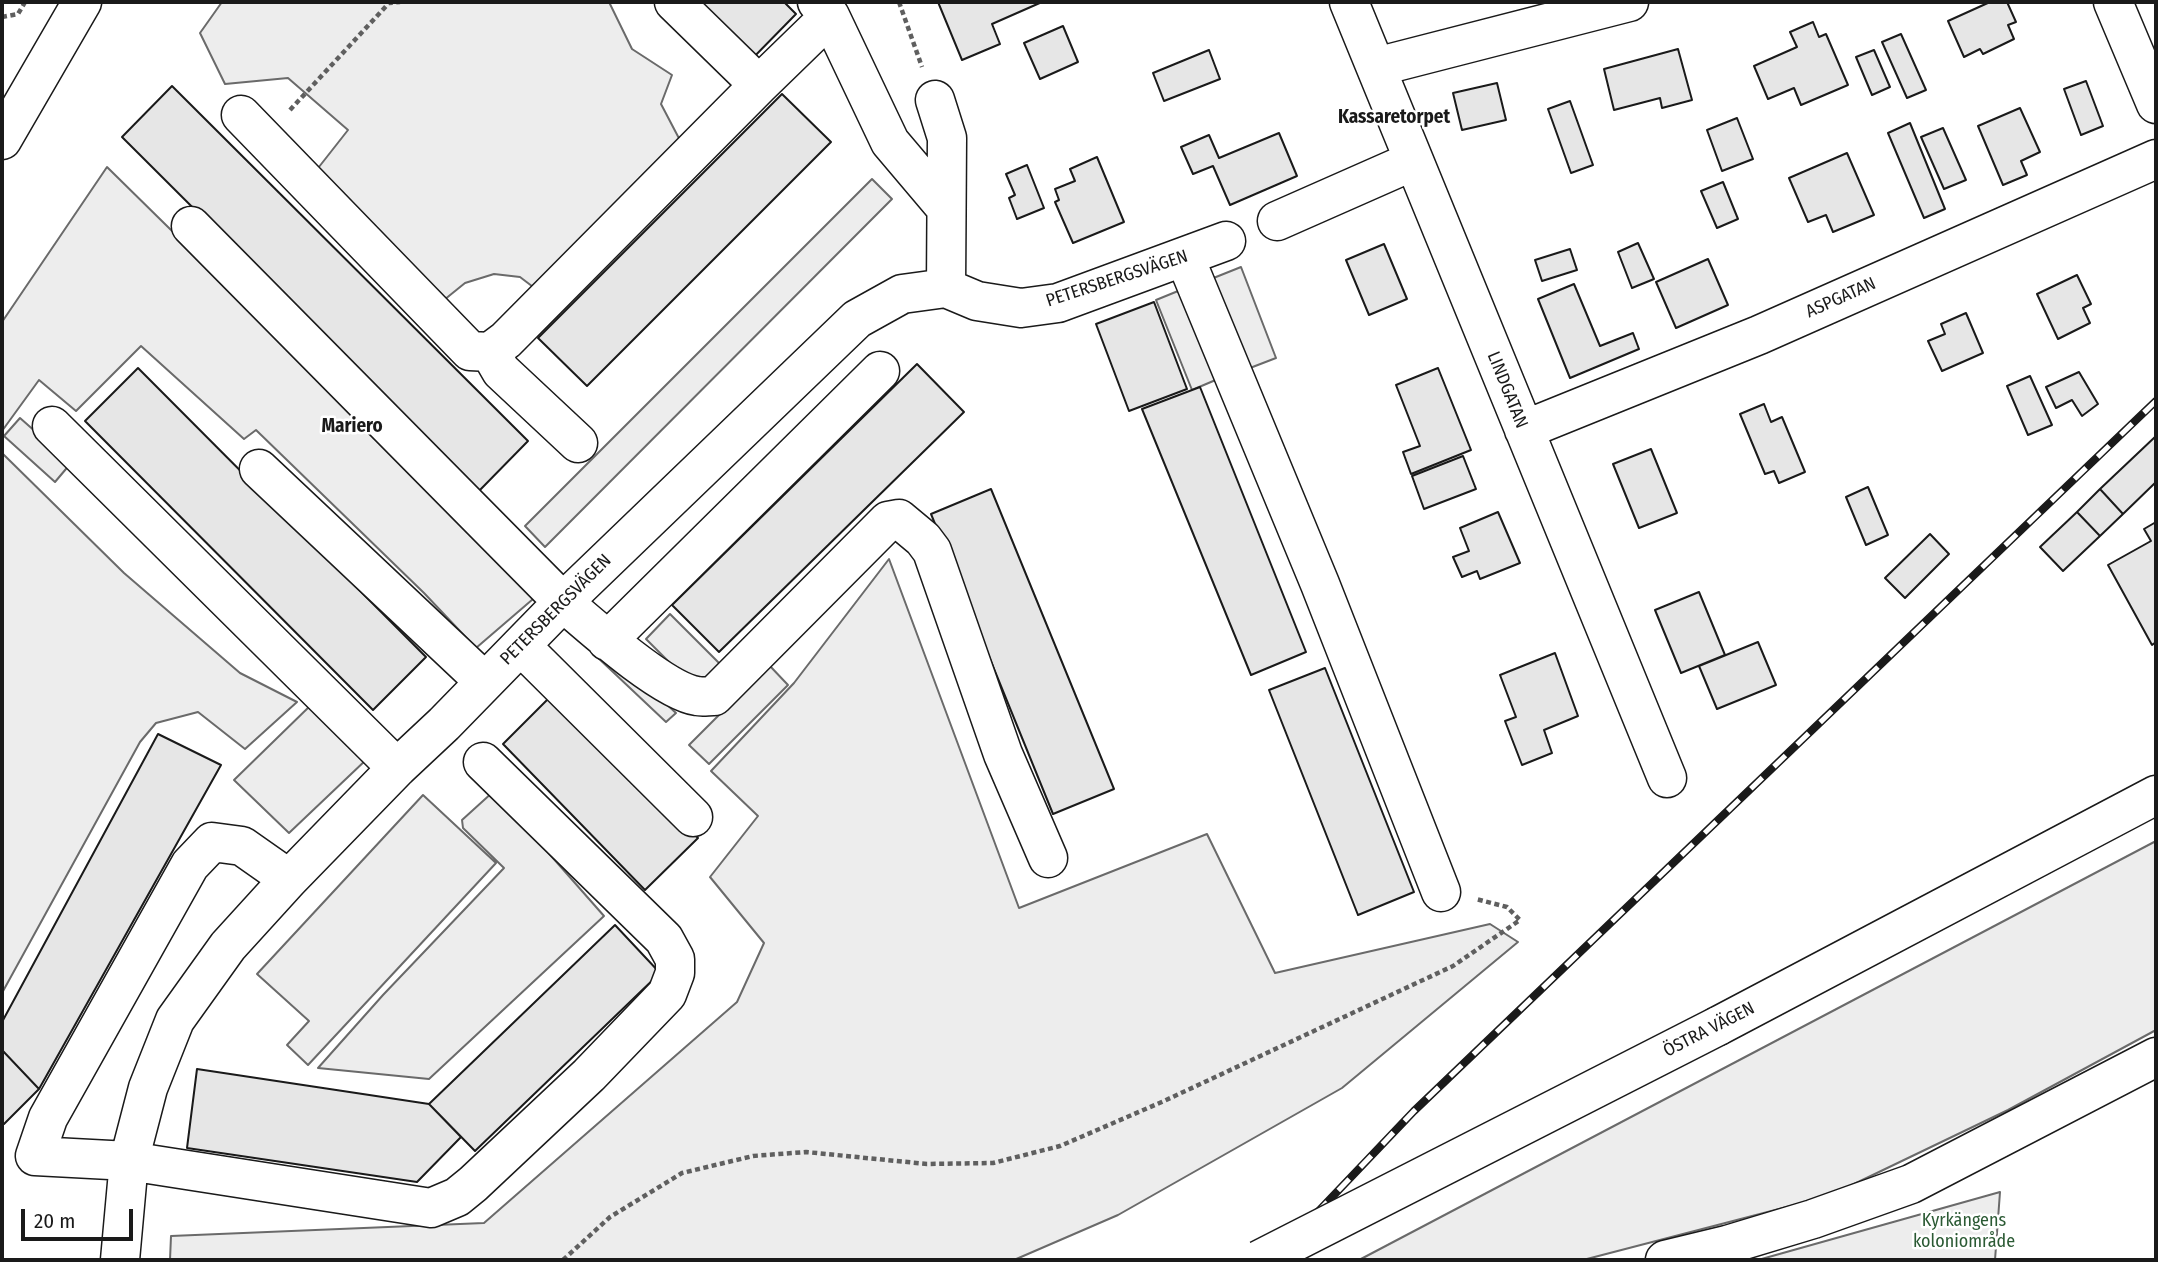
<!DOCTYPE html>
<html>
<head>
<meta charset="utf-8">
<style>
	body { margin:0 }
	#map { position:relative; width:2158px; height:1262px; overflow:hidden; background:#fff; font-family:"Fira Sans Condensed",sans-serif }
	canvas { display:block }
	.frame { position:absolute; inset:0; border:4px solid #1a1a1a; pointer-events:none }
	.scale { position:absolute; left:21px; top:1209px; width:112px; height:32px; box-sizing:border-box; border:4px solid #1a1a1a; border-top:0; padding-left:9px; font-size:21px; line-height:24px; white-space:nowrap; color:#1a1a1a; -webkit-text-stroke:5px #fff; paint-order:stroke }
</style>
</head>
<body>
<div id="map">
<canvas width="2158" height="1262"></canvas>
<div class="frame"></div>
<div class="scale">20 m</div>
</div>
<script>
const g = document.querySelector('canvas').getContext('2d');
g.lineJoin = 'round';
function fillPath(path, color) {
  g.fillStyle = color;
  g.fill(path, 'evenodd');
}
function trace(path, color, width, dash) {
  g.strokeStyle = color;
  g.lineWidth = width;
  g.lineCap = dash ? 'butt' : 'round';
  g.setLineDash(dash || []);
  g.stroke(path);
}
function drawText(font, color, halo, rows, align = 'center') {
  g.font = font + ' "Fira Sans Condensed",sans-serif';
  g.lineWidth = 5;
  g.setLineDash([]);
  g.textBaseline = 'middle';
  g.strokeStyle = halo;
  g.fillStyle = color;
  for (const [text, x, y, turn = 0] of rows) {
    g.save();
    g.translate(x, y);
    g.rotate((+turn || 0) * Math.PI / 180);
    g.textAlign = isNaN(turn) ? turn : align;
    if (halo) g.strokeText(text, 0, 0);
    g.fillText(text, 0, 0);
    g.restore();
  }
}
const built = new Path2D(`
	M 222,2 L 609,2 L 632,49 L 672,75 L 661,104 L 683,146 L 541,293 L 520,277 L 494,274 L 465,283 L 444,300 L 315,172 L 348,130 L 288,78 L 225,84 L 200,33 Z
	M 107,167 L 540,593 L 476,648 L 424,593 L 256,430 L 244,439 L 141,346 L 76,411 L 39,380 L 2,431 L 2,322 Z
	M 872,179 L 892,199 L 545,547 L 525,526 Z
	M 1241,267 L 1276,358 L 1250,368 L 1211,279 Z
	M 1183,289 L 1218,379 L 1192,390 L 1156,300 Z
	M 20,418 L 71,463 L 55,482 L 4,436 Z
	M 2,453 L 124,573 L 240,673 L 297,702 L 245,749 L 198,712 L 156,723 L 140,742 L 2,993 Z
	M 889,559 L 1019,908 L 1207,834 L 1275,973 L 1490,924 L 1518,942 L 1342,1088 L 1118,1215 L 1014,1260 L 170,1260 L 171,1236 L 484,1223 L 737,1002 L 764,943 L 710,877 L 758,816 L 711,771 L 794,683 Z
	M 670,614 L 720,664 L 696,689 L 646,639 Z
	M 603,646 L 676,713 L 666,722 L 595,655 Z
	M 769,665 L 788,685 L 709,764 L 689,745 Z
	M 313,703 L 368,758 L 289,833 L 234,780 Z
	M 494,791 L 604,916 L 429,1079 L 318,1068 L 383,995 L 504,868 L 463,828 L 462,820 Z
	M 423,795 L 496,863 L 308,1065 L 287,1045 L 309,1021 L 257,974 Z
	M 2156,841 L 2156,1030 L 2008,1110 L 1829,1196 L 1583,1260 L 1359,1260 Z
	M 2000,1192 L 1995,1260 L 1758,1260 Z`);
fillPath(built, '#ededed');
trace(built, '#6a6a6a', 2);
const building = new Path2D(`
	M 684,2 L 784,2 L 796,14 L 747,64 Z
	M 938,2 L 1042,2 L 992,24 L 1000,44 L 962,60 Z
	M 1990,2 L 2007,2 L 2016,22 L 2008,25 L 2014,39 L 1983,54 L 1980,49 L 1964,57 L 1948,21 Z
	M 1813,22 L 1819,37 L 1826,34 L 1848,85 L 1801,105 L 1794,88 L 1768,99 L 1754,66 L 1797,47 L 1790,32 Z
	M 1063,26 L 1078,62 L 1040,79 L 1024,43 Z
	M 1901,34 L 1926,90 L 1907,98 L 1882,42 Z
	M 1678,49 L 1692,100 L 1662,108 L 1660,98 L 1614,110 L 1604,69 Z
	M 1209,50 L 1220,79 L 1164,101 L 1153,73 Z
	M 1874,50 L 1890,87 L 1872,95 L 1856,57 Z
	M 2086,81 L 2103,126 L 2081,135 L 2064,89 Z
	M 1497,83 L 1506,120 L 1462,130 L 1453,93 Z
	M 172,86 L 528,441 L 478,492 L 122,137 Z
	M 782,94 L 831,142 L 587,386 L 538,338 Z
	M 1570,101 L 1593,165 L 1571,173 L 1548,109 Z
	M 2020,108 L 2040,152 L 2021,161 L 2027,175 L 2003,185 L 1978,126 Z
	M 1737,118 L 1753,159 L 1722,171 L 1707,130 Z
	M 1910,123 L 1945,209 L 1924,218 L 1888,133 Z
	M 1943,128 L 1966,180 L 1944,189 L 1921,137 Z
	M 1279,133 L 1297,176 L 1230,205 L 1213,166 L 1193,174 L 1181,147 L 1209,135 L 1219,158 Z
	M 1847,153 L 1874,215 L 1833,232 L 1826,215 L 1808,222 L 1789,178 Z
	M 1097,157 L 1124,222 L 1073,243 L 1055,202 L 1059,200 L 1055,189 L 1075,181 L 1070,169 Z
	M 1027,165 L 1044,208 L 1017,219 L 1009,198 L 1015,195 L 1006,174 Z
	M 1723,182 L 1738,219 L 1717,228 L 1701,191 Z
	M 1638,243 L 1654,279 L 1632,288 L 1618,252 Z
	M 1384,244 L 1407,299 L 1369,315 L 1346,260 Z
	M 1570,249 L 1577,270 L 1542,281 L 1535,260 Z
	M 1708,259 L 1728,305 L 1676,328 L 1656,282 Z
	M 2077,275 L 2091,304 L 2083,308 L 2090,323 L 2058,339 L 2037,294 Z
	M 1574,284 L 1600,346 L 1633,333 L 1639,349 L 1570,378 L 1538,299 Z
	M 1154,302 L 1187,389 L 1129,411 L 1096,324 Z
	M 1966,313 L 1983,353 L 1942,371 L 1928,341 L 1945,334 L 1941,324 Z
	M 917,364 L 964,412 L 719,652 L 672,605 Z
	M 138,368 L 426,657 L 373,710 L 85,421 Z
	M 1438,368 L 1471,450 L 1411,474 L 1403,452 L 1420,446 L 1396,385 Z
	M 2079,372 L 2098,404 L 2082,416 L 2072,400 L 2056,408 L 2046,387 Z
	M 2030,376 L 2052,425 L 2028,435 L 2007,386 Z
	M 1200,387 L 1306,652 L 1251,675 L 1142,409 Z
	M 1764,404 L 1771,422 L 1782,417 L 1805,472 L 1779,483 L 1774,471 L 1765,474 L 1740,414 Z
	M 2156,436 L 2156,482 L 2123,514 L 2100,489 Z
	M 1651,449 L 1677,513 L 1639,528 L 1613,464 Z
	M 1463,456 L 1476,489 L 1424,509 L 1412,476 Z
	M 1868,487 L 1888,535 L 1866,545 L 1846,497 Z
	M 991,489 L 1114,789 L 1053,814 L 931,514 Z
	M 2100,489 L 2123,514 L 2100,536 L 2077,512 Z
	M 1498,512 L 1520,563 L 1480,579 L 1477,571 L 1462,577 L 1453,557 L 1469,551 L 1460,528 Z
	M 2077,512 L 2100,536 L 2063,571 L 2040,547 Z
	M 2156,522 L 2156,642 L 2152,645 L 2108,565 L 2151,541 L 2144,529 Z
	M 1930,534 L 1949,554 L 1905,598 L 1885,578 Z
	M 1699,592 L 1725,655 L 1681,673 L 1655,610 Z
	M 1758,642 L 1776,685 L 1717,709 L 1699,666 Z
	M 1555,653 L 1578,716 L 1544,730 L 1552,753 L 1522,765 L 1505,721 L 1516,717 L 1500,675 Z
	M 1325,668 L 1414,892 L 1358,915 L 1269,690 Z
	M 555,692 L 698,838 L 645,890 L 503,744 Z
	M 158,734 L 221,765 L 39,1089 L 2,1050 L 2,1022 Z
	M 615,925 L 660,973 L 475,1151 L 429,1104 Z
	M 2,1050 L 39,1089 L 4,1124 L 2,1124 Z
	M 197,1069 L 429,1104 L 461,1137 L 417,1182 L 187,1148 Z`);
fillPath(building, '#e6e6e6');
trace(building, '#1a1a1a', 2);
const minor = new Path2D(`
	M 674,2 L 759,85
	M 817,2 L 830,16 L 890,142 L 945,207
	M 1349,2 L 1667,778
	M 2113,2 L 2156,104
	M 1376,67 L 1629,2
	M 935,100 L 947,138 L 946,288
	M 241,115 L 470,351 L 490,352
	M 2,140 L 82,2
	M 1277,221 L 1413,161
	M 191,226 L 563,602 C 591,626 663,691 697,696 C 702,697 708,696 714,696 L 888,521 L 899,519 L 923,539 L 932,551 L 1003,754 L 1048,858
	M 1185,258 L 1320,584 L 1441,892
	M 52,426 L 397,768
	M 1524,430 L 1759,335 L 2156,159
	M 578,443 L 501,371 L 490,352 L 506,340 L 759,85 L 830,16
	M 259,469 L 484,681
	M 607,641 L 880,371
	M 521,646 L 693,817
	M 289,879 L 242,846 L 212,842 L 190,865 L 48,1118 L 35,1156 L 129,1161 L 431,1208 L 457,1197 L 473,1184 L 589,1075 L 667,994 L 675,973 L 675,959 L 664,939 L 483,762
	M 1718,1026 L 2156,795
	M 120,1260 L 129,1161 L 148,1088 L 175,1020 L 228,946 L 289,879 L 397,768 L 444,724 L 563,602 L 857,319 L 902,294 L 946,288 L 977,301 L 1021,308 L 1058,303 L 1226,241
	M 1665,1260 L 1727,1245 L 1813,1219 L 1911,1184 L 2156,1057`);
trace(minor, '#1a1a1a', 41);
trace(new Path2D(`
	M 899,2 L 922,67
	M 2,17 L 18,14 L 25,2
	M 290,110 L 389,3 L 400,2
	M 563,1260 L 610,1217 L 682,1173 L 753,1156 L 806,1152 L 927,1164 L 993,1163 L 1060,1146 L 1164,1101 L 1453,966 L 1520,920 L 1507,907 L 1476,899`), '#5f5f5f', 4.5, [5, 3.5]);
trace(minor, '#fff', 38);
const rail = new Path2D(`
	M 1272,1260 L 1414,1111 L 2156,401`);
trace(rail, '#1a1a1a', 8);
trace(rail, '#fff', 5, [16]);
const minorBridge = new Path2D(`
	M 1259,1260 L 1718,1026`);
trace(minorBridge, '#1a1a1a', 41, []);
trace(minorBridge, '#fff', 38);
drawText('18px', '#1a1a1a', '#fff', [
	["PETERSBERGSVÄGEN",1117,279,-18],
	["ASPGATAN",1841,298,-24],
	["LINDGATAN",1507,390,68],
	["PETERSBERGSVÄGEN",556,610,-45],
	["ÖSTRA VÄGEN",1709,1030,-27]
]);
drawText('18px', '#2b5a34', '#fff', [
	["Kyrkängens",1964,1221],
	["koloniområde",1964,1242]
]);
drawText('bold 19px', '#1a1a1a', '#fff', [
	["Kassaretorpet",1394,118],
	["Mariero",352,427]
]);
</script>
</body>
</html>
